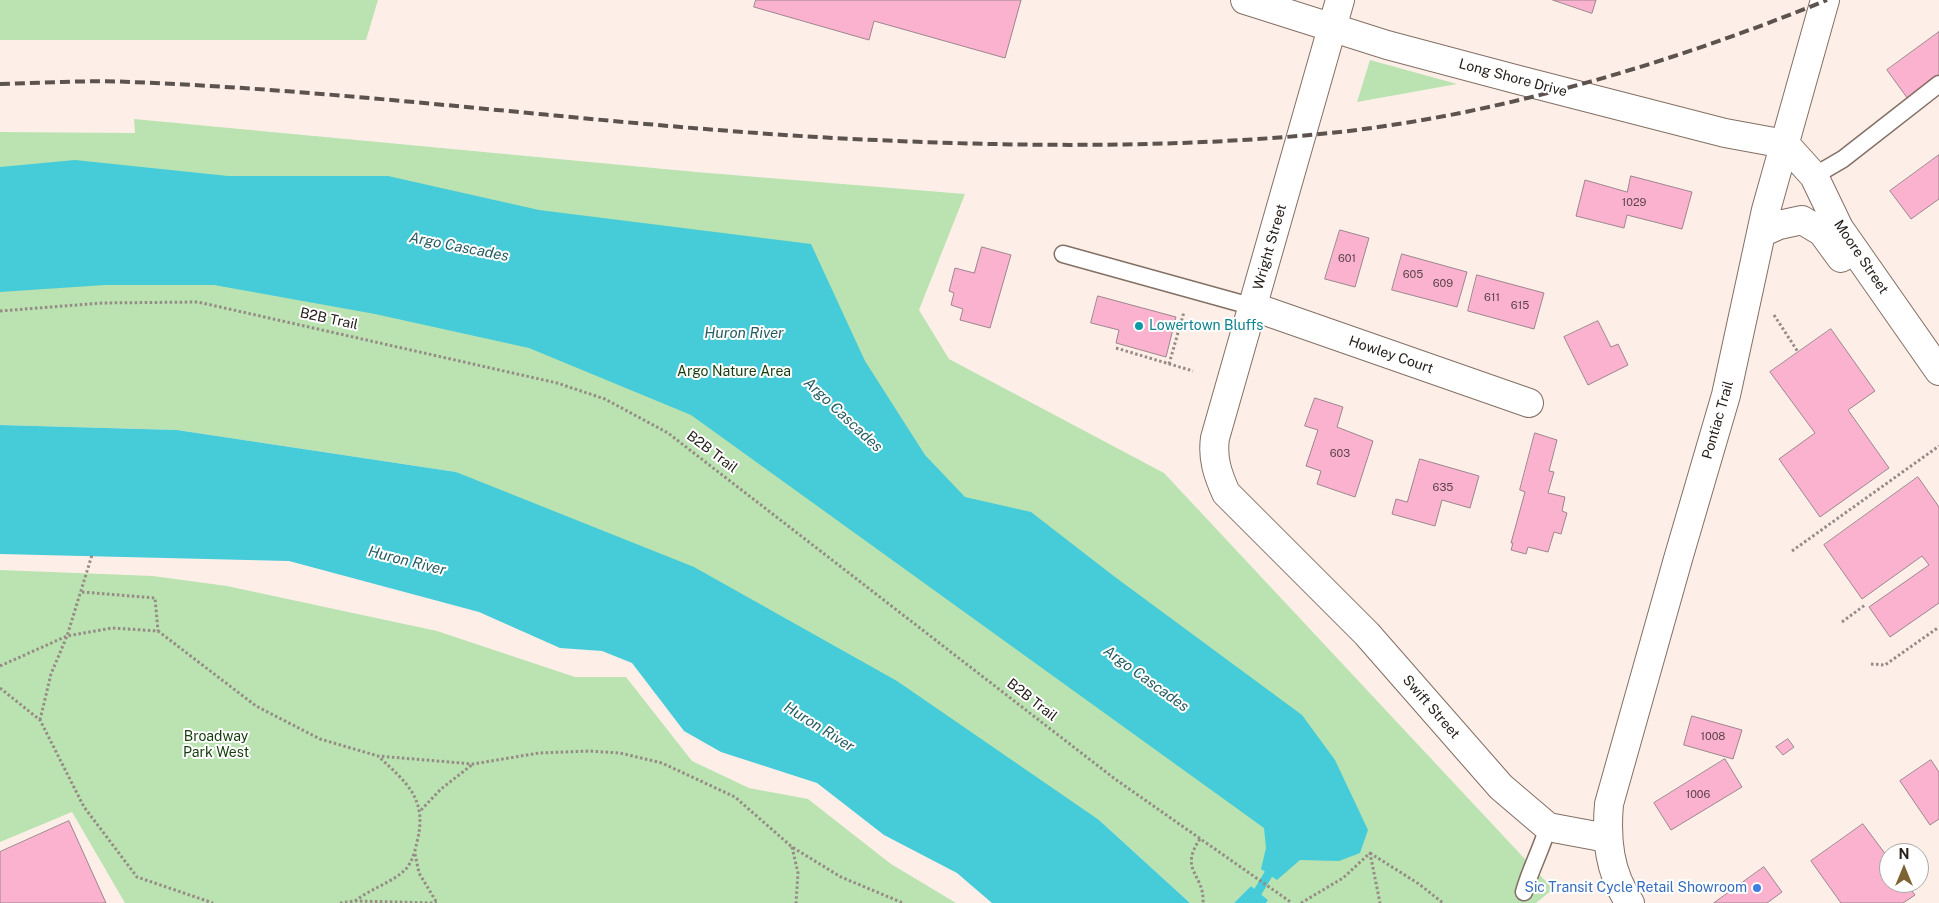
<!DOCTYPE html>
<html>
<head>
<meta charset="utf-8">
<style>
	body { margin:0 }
	#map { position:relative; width:1939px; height:903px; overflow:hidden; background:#fdefe8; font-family:"Public Sans",sans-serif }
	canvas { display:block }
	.north { position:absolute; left:1879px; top:843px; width:50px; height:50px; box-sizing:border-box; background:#fff; border:1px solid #a9a6a4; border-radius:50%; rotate:0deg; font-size:14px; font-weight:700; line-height:20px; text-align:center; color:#28201c }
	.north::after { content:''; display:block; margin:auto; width:18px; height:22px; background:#7d6435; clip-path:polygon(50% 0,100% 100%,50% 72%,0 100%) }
</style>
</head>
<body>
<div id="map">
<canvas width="1939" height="903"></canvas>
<div class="north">N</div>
</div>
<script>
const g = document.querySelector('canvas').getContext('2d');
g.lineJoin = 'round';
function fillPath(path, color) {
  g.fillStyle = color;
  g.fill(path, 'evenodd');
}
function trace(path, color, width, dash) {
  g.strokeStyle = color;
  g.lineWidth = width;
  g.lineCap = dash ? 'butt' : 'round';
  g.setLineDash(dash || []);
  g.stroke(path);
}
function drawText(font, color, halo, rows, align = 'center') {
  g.font = font + ' "Public Sans",sans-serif';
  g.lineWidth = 4;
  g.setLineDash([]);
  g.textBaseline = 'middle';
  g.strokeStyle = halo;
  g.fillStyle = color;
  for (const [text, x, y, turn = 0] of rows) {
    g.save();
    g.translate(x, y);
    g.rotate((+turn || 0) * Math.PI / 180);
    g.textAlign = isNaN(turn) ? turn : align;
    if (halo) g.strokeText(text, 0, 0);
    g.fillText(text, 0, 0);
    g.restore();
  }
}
fillPath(new Path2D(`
	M 0,0 L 378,0 L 366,40 L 0,40 Z
	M 1370,60 L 1457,84 L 1357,102 Z
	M 134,119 L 696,172 L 965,194 L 919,310 L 949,359 L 1164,473 L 1553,889 L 1536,903 L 1266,903 L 1268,900 L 1251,886 L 1234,903 L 1190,903 L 1099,820 L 456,472 L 177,430 L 0,425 L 0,132 L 135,133 Z
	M 0,570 L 153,576 L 227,586 L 437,631 L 575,677 L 626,677 L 692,761 L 749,788 L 808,799 L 891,864 L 956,903 L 125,903 L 72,812 L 0,842 Z`), '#bae3b1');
fillPath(new Path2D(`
	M 75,160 L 228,176 L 388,176 L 539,210 L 811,244 L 865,361 L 925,455 L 965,497 L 1031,512 L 1115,577 L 1302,715 L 1335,760 L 1368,830 L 1360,853 L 1339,861 L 1300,860 L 1277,880 L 1261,869 L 1266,848 L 1264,828 L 691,415 L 529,348 L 375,314 L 214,285 L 105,285 L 0,292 L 0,167 Z
	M 0,425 L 177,430 L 456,472 L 694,567 L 897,681 L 1099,820 L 1190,903 L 992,903 L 957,873 L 884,835 L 817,783 L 721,752 L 684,731 L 632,663 L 602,651 L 560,648 L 479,612 L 289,561 L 0,554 Z
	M 1251,886 L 1268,900 L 1266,903 L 1234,903 Z`), '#45ccd8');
trace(new Path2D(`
	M 1251,903 L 1274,865`), '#45ccd8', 9);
const building = new Path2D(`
	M 756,0 L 1021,0 L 1005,58 L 874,21 L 869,40 L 754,7 Z
	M 1553,0 L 1596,0 L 1592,13 Z
	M 1939,32 L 1939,77 L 1908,99 L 1887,70 Z
	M 1939,155 L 1939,199 L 1911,219 L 1890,191 Z
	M 1631,176 L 1692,192 L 1682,229 L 1627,215 L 1624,228 L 1576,216 L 1585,180 L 1627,192 Z
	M 1340,230 L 1369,238 L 1355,287 L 1325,279 Z
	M 982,247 L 1011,255 L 990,328 L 960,320 L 963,309 L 951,305 L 954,293 L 949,291 L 955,268 L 974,273 Z
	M 1402,254 L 1467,272 L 1457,307 L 1392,290 Z
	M 1477,275 L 1544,293 L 1534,329 L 1468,311 Z
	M 1098,296 L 1176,317 L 1166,357 L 1116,343 L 1119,330 L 1091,323 Z
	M 1598,321 L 1611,347 L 1618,344 L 1628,365 L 1588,385 L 1564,337 Z
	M 1831,329 L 1875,391 L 1848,410 L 1889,468 L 1820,517 L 1779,459 L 1815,433 L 1770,372 Z
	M 1315,398 L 1343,407 L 1337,427 L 1373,441 L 1355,497 L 1317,484 L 1321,471 L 1306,466 L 1318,430 L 1305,426 Z
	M 1535,433 L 1557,440 L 1549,471 L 1554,472 L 1548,493 L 1565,497 L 1562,511 L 1567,513 L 1561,534 L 1554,532 L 1548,552 L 1528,547 L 1526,554 L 1511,550 L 1513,543 L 1511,543 L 1525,492 L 1520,490 Z
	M 1420,459 L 1479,476 L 1470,508 L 1442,500 L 1435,526 L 1392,514 L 1396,499 L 1407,502 Z
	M 1918,477 L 1939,507 L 1939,603 L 1890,637 L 1869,607 L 1929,565 L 1922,556 L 1862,599 L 1824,545 Z
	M 1692,716 L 1742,730 L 1733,759 L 1684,745 Z
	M 1788,739 L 1794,747 L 1783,755 L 1776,747 Z
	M 1725,759 L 1742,787 L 1671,830 L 1654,803 Z
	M 1931,760 L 1939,772 L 1939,819 L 1930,825 L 1900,781 Z
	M 69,821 L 106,903 L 0,903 L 0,852 Z
	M 1863,824 L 1889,859 L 1889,883 L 1906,883 L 1915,895 L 1903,903 L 1841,903 L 1811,861 Z
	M 1764,867 L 1782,892 L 1767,903 L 1714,903 Z`);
fillPath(building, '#fbb2cf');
trace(building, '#9c858d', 1);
const service = new Path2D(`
	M 1814,176 L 1843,159 L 1939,84
	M 1063,254 L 1254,307
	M 1524,892 C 1530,870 1541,850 1548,827`);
const minor = new Path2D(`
	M 1245,0 L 1387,45 L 1515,79 L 1725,133 L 1785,144
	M 1340,0 L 1215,438 C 1212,459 1218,475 1226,493 L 1367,634 L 1501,787 L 1548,827 L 1607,838
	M 1254,307 L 1529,403`);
const secondary = new Path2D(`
	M 1785,144 L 1814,176 L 1839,228 L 1939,371
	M 1761,233 L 1779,225 L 1802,220 L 1822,232 L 1841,258
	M 1630,903 C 1609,873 1606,839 1609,804 L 1678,559 L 1726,395 L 1766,210 L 1825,0`);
trace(service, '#836f64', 19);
trace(minor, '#836f64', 30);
trace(secondary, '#836f64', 30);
trace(new Path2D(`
	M 0,311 L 102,303 L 198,302 L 557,383 L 605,399 L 668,433 L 1115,779 L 1292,903
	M 1774,315 L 1798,352
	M 1116,348 L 1193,371
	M 1169,364 L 1184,312
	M 1792,551 L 1939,446
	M 82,592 L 155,598 L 158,631
	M 1842,622 L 1865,605
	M 1871,664 L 1885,665 L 1939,627
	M 0,666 L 67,636 L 112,628 L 158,631 L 256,706 L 320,739 L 378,756 L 473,764 L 539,753 L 589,751 L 620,753 L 662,763 L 735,797 L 792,847 L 841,877 L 903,903
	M 0,688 L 40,720 L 84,807 L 137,877 L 213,903
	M 40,720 L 51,674 L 67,636 L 92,555
	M 421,810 L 441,789 L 473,764
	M 1200,839 C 1178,871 1205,874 1203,903
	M 792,847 L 798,873 L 796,903
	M 1370,853 L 1419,884 L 1443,903
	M 415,854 L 419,873 L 437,903
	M 355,901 C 370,889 391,883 405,870 C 412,863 415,851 417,842 C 428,799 407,783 378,756
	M 340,903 L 355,901 L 437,903
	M 1301,903 L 1343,878 L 1370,853 L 1380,903`), '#968b86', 3, [2.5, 2.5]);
trace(service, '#fff', 16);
trace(minor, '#fff', 28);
trace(secondary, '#fff', 28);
trace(new Path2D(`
	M 0,84 C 43,83 87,80 130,82 C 365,91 599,125 834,138 C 988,146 1144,149 1298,136 C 1476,122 1662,67 1827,0`), '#5c534e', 4, [10, 5]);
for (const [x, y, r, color] of [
	[1139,326,5,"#0f9aa8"],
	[1757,888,5,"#3f7fe0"]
]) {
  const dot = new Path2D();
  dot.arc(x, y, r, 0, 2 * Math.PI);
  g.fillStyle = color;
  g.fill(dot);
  trace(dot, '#fff', 2);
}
drawText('11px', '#5d4449', null, [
	["1029",1634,203],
	["601",1347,259],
	["605",1413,275],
	["609",1443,284],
	["611",1492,298],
	["615",1520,306],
	["603",1340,454],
	["635",1443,488],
	["1008",1713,737],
	["1006",1698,795]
]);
drawText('14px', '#28201c', '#fff', [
	["Long Shore Drive",1513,78,15],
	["Wright Street",1270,247,-74],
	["Moore Street",1861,257,56],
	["B2B Trail",329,319,12],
	["Howley Court",1391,355,19],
	["Pontiac Trail",1718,420,-74],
	["B2B Trail",712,452,37],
	["B2B Trail",1032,700,38],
	["Swift Street",1431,707,49]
]);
drawText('14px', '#0d838f', '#fff', [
	["Lowertown Bluffs",1149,326]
], 'left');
drawText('14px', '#153c0c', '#fff', [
	["Argo Nature Area",734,372],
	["Broadway",216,737],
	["Park West",216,753]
]);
drawText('14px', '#366cbe', '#fff', [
	["Sic Transit Cycle Retail Showroom",1747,888]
], 'right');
drawText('italic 15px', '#265d62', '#fff', [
	["Argo Cascades",459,247,11],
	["Huron River",744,333],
	["Argo Cascades",843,415,43],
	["Huron River",407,561,14],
	["Argo Cascades",1146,679,36],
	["Huron River",819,727,32]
]);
</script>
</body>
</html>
